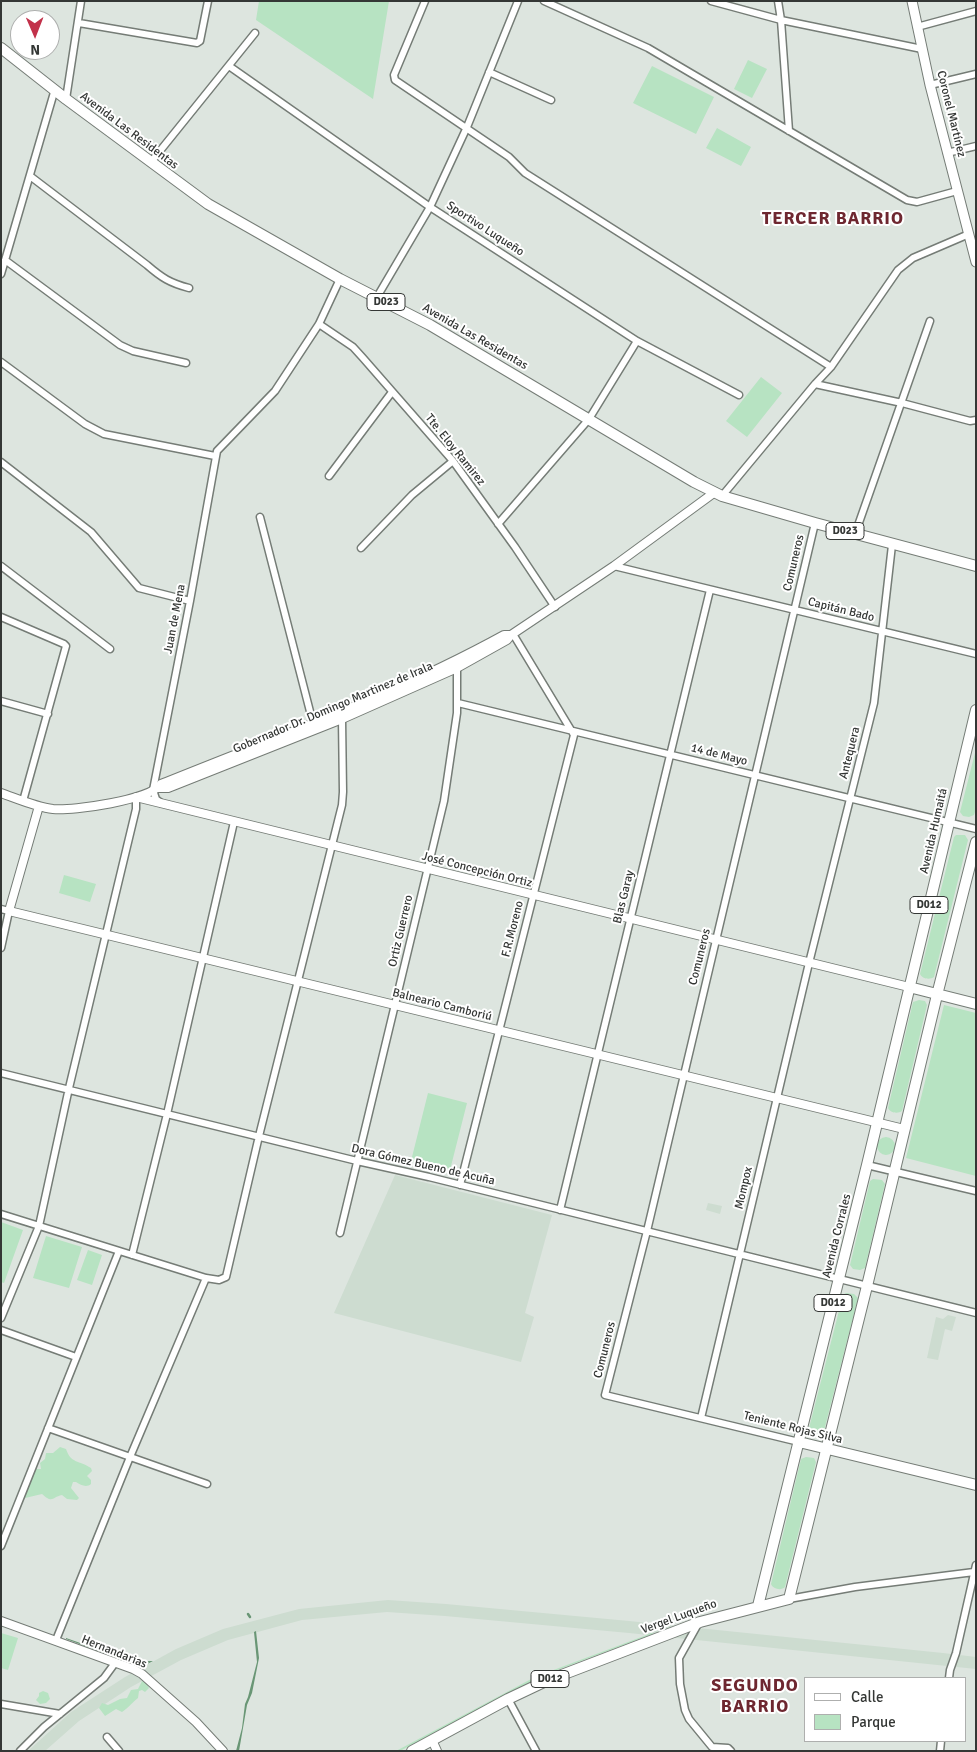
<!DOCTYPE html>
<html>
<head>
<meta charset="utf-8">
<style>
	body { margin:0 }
	#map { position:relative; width:977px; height:1752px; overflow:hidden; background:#dde5df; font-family:Signika,sans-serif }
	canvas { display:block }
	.frame { position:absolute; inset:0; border:2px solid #343735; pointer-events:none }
	.legend { position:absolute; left:804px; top:1677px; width:162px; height:65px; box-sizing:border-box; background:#fff; border:1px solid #aeafae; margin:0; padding:6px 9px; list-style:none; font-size:15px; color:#343735 }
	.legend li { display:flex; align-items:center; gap:10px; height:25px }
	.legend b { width:25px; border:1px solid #aeafae }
	.north { position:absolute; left:10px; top:10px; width:50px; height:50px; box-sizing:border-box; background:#fff; border:1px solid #aeafae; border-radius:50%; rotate:179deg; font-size:14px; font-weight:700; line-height:20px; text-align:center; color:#343735 }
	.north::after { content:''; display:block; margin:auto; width:18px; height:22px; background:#c2314a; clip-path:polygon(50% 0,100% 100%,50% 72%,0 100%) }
</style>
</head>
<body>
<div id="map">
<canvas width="977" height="1752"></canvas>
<div class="frame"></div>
<ul class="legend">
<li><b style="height:6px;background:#fff"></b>Calle</li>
<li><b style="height:14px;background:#b7e3c2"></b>Parque</li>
</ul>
<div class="north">N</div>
</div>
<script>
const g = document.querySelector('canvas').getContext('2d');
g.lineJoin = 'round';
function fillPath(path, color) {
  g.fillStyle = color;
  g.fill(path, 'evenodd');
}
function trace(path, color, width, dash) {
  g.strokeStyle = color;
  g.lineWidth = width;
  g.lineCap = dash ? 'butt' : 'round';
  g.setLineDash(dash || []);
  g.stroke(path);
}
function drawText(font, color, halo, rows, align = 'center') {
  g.font = font + ' Signika,sans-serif';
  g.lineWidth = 4;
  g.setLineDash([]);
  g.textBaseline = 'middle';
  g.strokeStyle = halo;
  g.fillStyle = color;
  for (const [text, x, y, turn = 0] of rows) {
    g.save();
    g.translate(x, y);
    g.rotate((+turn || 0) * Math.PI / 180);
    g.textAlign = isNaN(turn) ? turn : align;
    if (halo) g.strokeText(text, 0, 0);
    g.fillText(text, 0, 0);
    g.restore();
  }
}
fillPath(new Path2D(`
	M 395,1175 L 552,1215 L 525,1313 L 534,1317 L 521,1362 L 334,1313 Z
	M 708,1203 L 722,1206 L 720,1214 L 706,1210 Z
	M 948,1315 L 956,1317 L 952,1331 L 945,1329 L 938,1360 L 927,1358 L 936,1317 L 943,1319 Z
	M 388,1600 L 446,1604 L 629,1621 L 943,1653 L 976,1657 L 976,1669 L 629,1633 L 445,1616 L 387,1612 L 302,1620 L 228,1640 L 181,1660 L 131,1687 L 79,1721 L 45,1751 L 28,1751 L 71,1712 L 125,1677 L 176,1649 L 223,1629 L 299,1609 Z`), '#cddcd0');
fillPath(new Path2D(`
	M 259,1 L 389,1 L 373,99 L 256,20 Z
	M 748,60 L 767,69 L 752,98 L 734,89 Z
	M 652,66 L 714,97 L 696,134 L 633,103 Z
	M 717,128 L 751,147 L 741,166 L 706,148 Z
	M 761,377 L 782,393 L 747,437 L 726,421 Z
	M 976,749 L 976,809 L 974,815 L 969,817 L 963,816 L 960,812 Z
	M 956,835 L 965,835 L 968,840 L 934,977 C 930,980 922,979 920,974 L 954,837 Z
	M 64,875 L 96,884 L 90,902 L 59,893 Z
	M 919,1000 L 925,1001 L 927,1005 L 902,1111 C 898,1114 890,1113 888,1108 L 913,1002 Z
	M 944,1005 L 976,1013 L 976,1176 L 906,1158 Z
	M 428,1093 L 467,1103 L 450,1170 L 411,1161 Z
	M877 1146a9 9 0 1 1 18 0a9 9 0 1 1-18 0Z
	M 873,1179 L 882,1180 L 885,1184 L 865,1268 L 860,1270 L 853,1269 L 850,1265 L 870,1181 Z
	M 1,1222 L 23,1230 L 4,1283 L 1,1282 Z
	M 46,1236 L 82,1247 L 69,1288 L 33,1278 Z
	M 88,1250 L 102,1255 L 92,1285 L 77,1280 Z
	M 846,1293 L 854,1294 L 858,1298 L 824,1431 C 819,1434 812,1433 809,1428 L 843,1295 Z
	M 60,1447 L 66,1449 C 71,1464 79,1460 91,1468 L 92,1471 L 87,1476 L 91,1480 L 91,1484 C 86,1488 81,1485 76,1482 L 73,1482 L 71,1488 L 79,1498 L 77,1500 L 67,1499 L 62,1495 C 52,1497 53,1504 42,1494 L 25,1498 L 23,1497 L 33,1470 L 36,1469 L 41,1469 L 40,1463 L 45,1459 L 46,1453 L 53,1453 Z
	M 806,1457 L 814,1458 L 816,1462 L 785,1587 C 781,1591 773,1589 771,1584 L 801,1459 Z
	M 1,1633 L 18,1638 L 8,1670 L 1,1668 Z
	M 652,1633 L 653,1634 L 544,1675 L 400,1751 L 396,1751 L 535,1677 Z
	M 142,1681 L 146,1683 L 149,1688 L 145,1692 L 142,1690 L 139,1691 L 138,1698 C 132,1703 129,1707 122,1712 L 116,1709 L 105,1716 L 99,1708 L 102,1703 L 108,1705 L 120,1699 L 127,1698 L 131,1690 L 138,1689 Z
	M 43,1691 L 48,1693 L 50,1699 L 46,1703 L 40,1704 L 36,1700 L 39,1696 L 39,1693 Z`), '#b7e3c2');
fillPath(new Path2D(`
	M 256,1631 L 259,1658 L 252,1693 L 247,1705 L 239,1751 L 236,1751 L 242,1728 L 245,1704 L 248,1697 L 257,1662 L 254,1632 Z
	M 66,1638 L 132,1661 L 153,1661 L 142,1667 L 66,1639 Z`), '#699675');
trace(new Path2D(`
	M 248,1614 L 250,1617`), '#699675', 2.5);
const minor = new Path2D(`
	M 425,1 L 394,75 L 395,80 L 509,157 L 525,173 L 831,367
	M 544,1 L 648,48 L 907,200 L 917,202 L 957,191
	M 711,1 L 781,20 L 922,49
	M 778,1 L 781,20 L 789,131
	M 79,23 L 197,43 L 200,41 L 208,1
	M 917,27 L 976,11
	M 229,66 L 430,207 L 637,341 L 739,395
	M 489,72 L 551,100
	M 930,85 L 976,74
	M 66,99 L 81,1
	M 947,153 L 976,146
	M 151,162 L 255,33
	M 30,176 L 147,265 C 162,278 170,283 189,288
	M 5,260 L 120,345 L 133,351 L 186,363
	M 1,274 L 55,89
	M 377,297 L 430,207 L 467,127 L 518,1
	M 319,324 L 353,347 L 363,358 L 453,461 L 515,547 L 555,607
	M 1,362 L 85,424 L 104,434 L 215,456
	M 815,384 L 902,403 L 970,421 L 976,420
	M 1,462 L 91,532 L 139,588 L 190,601
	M 329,476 L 392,392
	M 722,496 L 815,384 L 831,367 L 898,270 L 913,258 L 969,234
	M 260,517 L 314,727
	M 498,524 L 589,419 L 637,341
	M 855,534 L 930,321
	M 361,548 L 412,495 L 453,461
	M 1,566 L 110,649
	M 614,566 L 976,654
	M 1,617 L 64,644 L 66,646 L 23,801
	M 1,701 L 48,714
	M 458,703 L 976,829
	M 161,803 L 156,799 L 153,790 L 190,601 L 217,451 L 275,391 L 319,324 L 340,279
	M 1,909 L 9,911 L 1,948
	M 1,1073 L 357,1161 L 429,1177 L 976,1313
	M 867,1165 L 976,1191
	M 460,1185 L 574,735 L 513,634
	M 560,1210 L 710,590
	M 1,1214 L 206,1278 L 219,1280 L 226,1277 L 259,1136 L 342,805 L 343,792 L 342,719
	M 340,1233 L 444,801 L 457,713 L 457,666
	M 132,1255 L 167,1114 L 234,822
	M 1,1318 L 39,1226 L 69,1088 L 136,809 L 136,797
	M 1,1330 L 76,1357
	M 701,1418 L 809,963 L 874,703 L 892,545
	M 48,1428 L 207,1484
	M 799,1442 L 605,1395 L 647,1231 L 815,523
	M 1,1546 L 119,1251
	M 789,1599 L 855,1587 L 974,1572
	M 698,1624 L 679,1658 L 680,1684 L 685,1710 L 689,1719 L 712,1747 L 728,1748 L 731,1751
	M 56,1640 L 130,1457 L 206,1278
	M 949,1678 L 950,1670 L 956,1653 L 976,1565
	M 508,1699 L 536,1751
	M 1,1704 L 60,1714
	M 107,1737 L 119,1751
	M 20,1751 L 44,1727 L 104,1678 L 115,1663
	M 940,1751 L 941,1741`);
const tertiary = new Path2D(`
	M 158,788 L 168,788 L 342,719 L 457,668 L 507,640 L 511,635 L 614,566 L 715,492
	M 1,793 C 18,799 36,807 53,809 C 74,811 150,800 161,784 C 277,737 395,695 504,635 L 511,635
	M 136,797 L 909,987
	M 39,806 L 9,911 L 904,1129
	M 1,1621 L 133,1669 L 142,1674 L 196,1722 L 223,1751
	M 432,1740 L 437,1751`);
const secondary = new Path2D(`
	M 912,1 L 930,85 L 976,262`);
const primary = new Path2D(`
	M 1,48 L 66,99 L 208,204 L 340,279 L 430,325 L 694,482 L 722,496 L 815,523 L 976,566
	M 909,987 L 976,1004
	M 799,1442 L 976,1485
	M 758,1606 L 867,1165 L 976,710
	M 412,1751 L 508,1699 L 546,1681 L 700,1622 L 789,1599 L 867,1286 L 937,995 L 976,842`);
trace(minor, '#757c76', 9);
trace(tertiary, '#757c76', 10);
trace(secondary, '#757c76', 11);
trace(primary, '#757c76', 12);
trace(minor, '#fff', 6);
trace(tertiary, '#fff', 8);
trace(secondary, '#fff', 9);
trace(primary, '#fff', 10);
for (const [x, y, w] of [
	[386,302,38],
	[845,531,38],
	[929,905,38],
	[833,1303,38],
	[550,1679,38]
]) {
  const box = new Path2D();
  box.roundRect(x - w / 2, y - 8.5, w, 17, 4);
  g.fillStyle = '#fff';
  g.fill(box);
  trace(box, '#343735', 1);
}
drawText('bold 11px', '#343735', null, [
	["D023",386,302],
	["D023",845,531],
	["D012",929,905],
	["D012",833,1303],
	["D012",550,1679]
]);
drawText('12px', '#343735', '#fff', [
	["Coronel Martínez",951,114,76],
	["Avenida Las Residentas",129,131,37],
	["Sportivo Luqueño",485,229,33],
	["Avenida Las Residentas",475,337,30],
	["Tte. Eloy Ramirez",455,450,51],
	["Comuneros",794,563,-77],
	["Capitán Bado",841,610,14],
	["Juan de Mena",175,619,-79],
	["Gobernador Dr. Domingo Martinez de Irala",333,708,-23],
	["Antequera",850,753,-76],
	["14 de Mayo",719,755,14],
	["Avenida Humaitá",934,831,-77],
	["José Concepción Ortiz",477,870,14],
	["Blas Garay",624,897,-76],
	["F.R.Moreno",513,929,-76],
	["Ortiz Guerrero",401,931,-77],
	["Comuneros",700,957,-76],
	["Balneario Camboriú",442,1005,14],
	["Dora Gómez Bueno de Acuña",423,1165,13],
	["Mompox",744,1188,-77],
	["Avenida Corrales",837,1236,-76],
	["Comuneros",605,1350,-76],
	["Teniente Rojas Silva",793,1428,14],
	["Vergel Luqueño",679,1617,-20],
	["Hernandarias",114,1652,22]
]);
g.letterSpacing = '1px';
drawText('bold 18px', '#6e2730', '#fff', [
	["TERCER BARRIO",833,219],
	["SEGUNDO",755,1686],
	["BARRIO",755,1707]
]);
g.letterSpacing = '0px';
</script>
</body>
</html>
